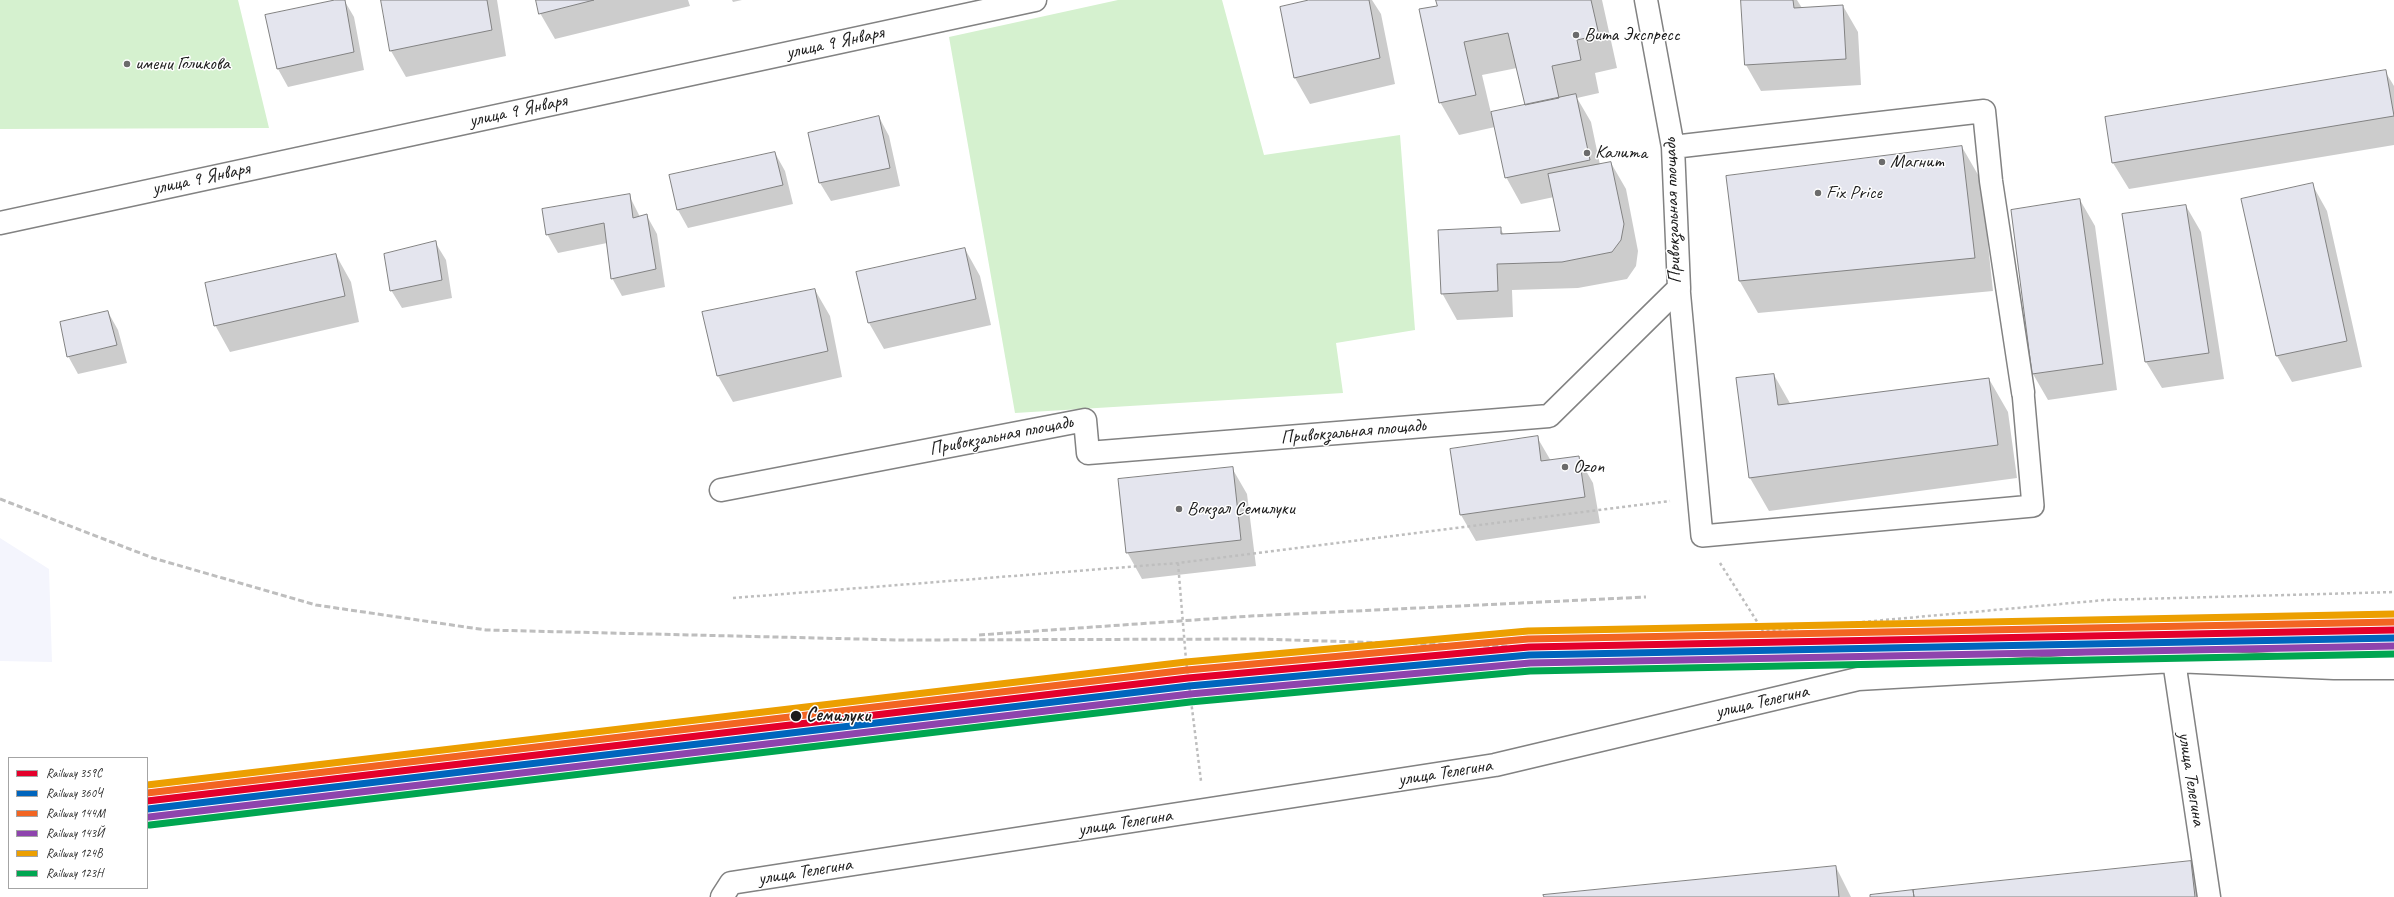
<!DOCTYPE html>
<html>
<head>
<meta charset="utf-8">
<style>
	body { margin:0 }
	#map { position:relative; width:2394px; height:897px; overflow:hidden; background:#fff; font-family:Caveat,sans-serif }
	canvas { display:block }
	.legend { position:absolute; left:8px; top:757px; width:140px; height:132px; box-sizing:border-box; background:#fff; border:1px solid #a4a4a4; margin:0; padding:5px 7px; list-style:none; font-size:12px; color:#1c1c1c }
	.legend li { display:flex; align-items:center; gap:8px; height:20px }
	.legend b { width:20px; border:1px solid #a4a4a4 }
</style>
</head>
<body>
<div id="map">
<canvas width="2394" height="897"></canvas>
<ul class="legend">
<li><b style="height:5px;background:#e4002b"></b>Railway 359С</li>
<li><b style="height:5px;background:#0065bd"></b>Railway 360Ч</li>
<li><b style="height:5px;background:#f26522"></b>Railway 144М</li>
<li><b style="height:5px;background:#8e44ad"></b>Railway 143Й</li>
<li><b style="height:5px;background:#ec9f01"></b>Railway 124В</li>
<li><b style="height:5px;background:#00a651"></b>Railway 123Н</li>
</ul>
</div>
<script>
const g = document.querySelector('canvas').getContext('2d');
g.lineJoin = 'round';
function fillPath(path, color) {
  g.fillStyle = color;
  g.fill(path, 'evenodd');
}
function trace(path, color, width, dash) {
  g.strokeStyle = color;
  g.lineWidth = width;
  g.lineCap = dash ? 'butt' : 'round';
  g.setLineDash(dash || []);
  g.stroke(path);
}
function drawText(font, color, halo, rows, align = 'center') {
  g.font = font + ' Caveat,sans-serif';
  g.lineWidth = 3;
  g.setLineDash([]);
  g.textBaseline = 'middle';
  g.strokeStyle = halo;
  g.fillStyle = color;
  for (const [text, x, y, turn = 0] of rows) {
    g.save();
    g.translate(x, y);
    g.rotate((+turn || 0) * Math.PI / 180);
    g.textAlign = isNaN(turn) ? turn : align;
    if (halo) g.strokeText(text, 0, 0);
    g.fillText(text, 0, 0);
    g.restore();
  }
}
fillPath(new Path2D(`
	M 0,538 L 49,569 L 52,662 L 0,661 Z`), '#f4f5fd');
fillPath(new Path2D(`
	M 0,0 L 238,0 L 269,128 L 0,129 Z
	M 1118,0 L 1222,0 L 1264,155 L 1400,135 L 1415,330 L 1336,343 L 1343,393 L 1015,413 L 949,37 Z`), '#d5f1cf');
fillPath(new Path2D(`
	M 340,0 L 344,0 L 354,17 L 364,70 L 288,87 L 278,69 Z
	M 382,0 L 497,0 L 506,56 L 406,77 L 391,51 Z
	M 537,0 L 688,0 L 690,6 L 555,39 L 540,13 Z
	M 732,0 L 742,0 L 733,2 Z
	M 1314,0 L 1372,0 L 1381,14 L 1395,84 L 1310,104 L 1295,78 Z
	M 1437,0 L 1602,0 L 1617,68 L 1595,73 L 1599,93 L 1577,98 L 1591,122 L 1600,165 L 1611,163 L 1626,189 L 1638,251 L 1636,266 L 1627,279 L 1578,288 L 1512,290 L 1513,317 L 1457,320 L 1442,293 L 1500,228 L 1504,235 L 1561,232 L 1554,197 L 1521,204 L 1506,177 L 1495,127 L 1459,135 L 1440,102 ZM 1517,68 L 1526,106 L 1491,113 L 1482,75 Z
	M 1742,0 L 1797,0 L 1802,8 L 1843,6 L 1858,32 L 1861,85 L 1761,91 L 1746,65 Z
	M 2385,71 L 2394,86 L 2394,145 L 2129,189 L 2113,163 L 2106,118 Z
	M 879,117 L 889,136 L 900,186 L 831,201 L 820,183 Z
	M 1962,147 L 1981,180 L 1993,291 L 1758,313 L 1739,280 Z
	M 775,153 L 785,171 L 793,204 L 688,228 L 678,210 L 670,176 Z
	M 2312,184 L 2327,211 L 2362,367 L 2292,382 L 2277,356 L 2242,200 Z
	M 629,195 L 640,217 L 647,216 L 657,234 L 665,287 L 622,296 L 612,278 L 607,243 L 558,253 L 547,234 Z
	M 2080,200 L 2095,226 L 2117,390 L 2048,400 L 2033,374 L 2012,211 Z
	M 2186,206 L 2201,232 L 2224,379 L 2162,388 L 2146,362 L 2123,215 Z
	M 435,242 L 446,260 L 452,298 L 402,308 L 391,290 Z
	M 965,249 L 980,276 L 991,325 L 884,349 L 869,323 Z
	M 336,255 L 351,282 L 359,322 L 230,352 L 215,325 Z
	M 815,290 L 830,316 L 842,377 L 733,402 L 718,376 Z
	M 108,312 L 118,330 L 127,363 L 78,374 L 68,356 Z
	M 1774,375 L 1791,405 L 1989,379 L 2008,412 L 2017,478 L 1769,511 L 1750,478 Z
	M 1537,437 L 1551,461 L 1578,457 L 1593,483 L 1600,523 L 1476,541 L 1461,515 L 1451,450 Z
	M 1232,468 L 1247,494 L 1256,566 L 1142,579 L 1127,552 Z
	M 2191,862 L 2210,897 L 1871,897 Z
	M 1836,867 L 1851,897 L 1545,897 Z`), '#0003');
const building = new Path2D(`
	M 335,0 L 345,0 L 354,52 L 277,69 L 265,15 Z
	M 381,0 L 487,0 L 492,30 L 390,51 Z
	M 536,0 L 594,0 L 539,14 Z
	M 1309,0 L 1369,0 L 1380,58 L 1294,78 L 1280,7 Z
	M 1436,0 L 1591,0 L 1599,35 L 1577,40 L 1581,60 L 1552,66 L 1559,98 L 1525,105 L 1508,33 L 1464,42 L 1476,95 L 1439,103 L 1419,9 L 1437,6 Z
	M 1741,0 L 1793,0 L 1794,8 L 1843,5 L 1846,59 L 1745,65 Z
	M 2386,70 L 2394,116 L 2112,163 L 2105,117 Z
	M 1576,94 L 1590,160 L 1505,178 L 1491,112 Z
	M 879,116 L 890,168 L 819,183 L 808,133 Z
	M 1962,146 L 1975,258 L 1739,281 L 1726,176 Z
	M 775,152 L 783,185 L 677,210 L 669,175 Z
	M 1611,162 L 1624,224 L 1621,240 L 1612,252 L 1562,262 L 1497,264 L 1498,291 L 1441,294 L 1438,230 L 1501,227 L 1501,234 L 1560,231 L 1548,174 Z
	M 2313,183 L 2347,341 L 2276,356 L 2241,199 Z
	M 630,194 L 633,218 L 647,214 L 656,269 L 611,279 L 604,223 L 546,235 L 542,209 Z
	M 2080,199 L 2103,364 L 2032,374 L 2011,210 Z
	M 2186,205 L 2209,353 L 2145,362 L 2122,214 Z
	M 436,241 L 442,280 L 390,291 L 384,254 Z
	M 965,248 L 976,299 L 868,323 L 856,272 Z
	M 336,254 L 345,296 L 214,326 L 205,283 Z
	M 815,289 L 828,351 L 717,376 L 702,312 Z
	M 108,311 L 117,345 L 67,357 L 60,322 Z
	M 1774,374 L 1778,405 L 1989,378 L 1998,445 L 1749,478 L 1736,378 Z
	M 1538,436 L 1541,461 L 1579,456 L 1585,497 L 1460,515 L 1450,449 Z
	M 1233,467 L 1241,540 L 1126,553 L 1118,479 Z
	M 2191,861 L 2195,897 L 1914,897 L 1913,890 Z
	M 1836,866 L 1839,897 L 1544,897 L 1543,895 Z
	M 1913,890 L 1914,897 L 1870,897 L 1870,895 Z`);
fillPath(building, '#e4e5ee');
trace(building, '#828282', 1);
const lane = new Path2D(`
	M 1679,288 L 1702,536 L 2033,506 L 2023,392`);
const street = new Path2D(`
	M 1673,147 L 1984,111 L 1991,181 L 2023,392
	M 0,223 L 1035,0
	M 721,490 L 1085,420 L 1088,453 L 1549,416 L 1679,288 L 1673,147 L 1646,0
	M 2174,661 L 2209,897
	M 722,897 L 731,883 L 1495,765 L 1858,679 L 2174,661 L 2334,668 L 2394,668`);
trace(lane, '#828282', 24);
trace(street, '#828282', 25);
trace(new Path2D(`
	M 1178,563 L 1186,660 L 1201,781
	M 1720,563 L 1763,631 L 2105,600 L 2394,592
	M 733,598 L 1178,563 L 1670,501`), '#bebebe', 2.5, [3, 3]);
trace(lane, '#fff', 21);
trace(street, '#fff', 22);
trace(new Path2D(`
	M 0,499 L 153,558 L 316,605 L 486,630 L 899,640 L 1256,639 L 1529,647
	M 979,635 L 1251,616 L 1646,597`), '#bebebe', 3, [6, 3]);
trace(new Path2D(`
	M 147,801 L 1188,678 L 1529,647 L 2394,630`), '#e4002b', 7);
trace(new Path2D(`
	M 148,809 L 1189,686 L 1529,655 L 2394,638`), '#0065bd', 7);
trace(new Path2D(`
	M 147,793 L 1187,670 L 1528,639 L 2394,622`), '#f26522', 7);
trace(new Path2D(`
	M 149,817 L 1190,694 L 1530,663 L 2394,646`), '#8e44ad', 7);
trace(new Path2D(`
	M 147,785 L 1186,662 L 1528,631 L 2394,614`), '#ec9f01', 7);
trace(new Path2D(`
	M 150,825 L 1190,702 L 1530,671 L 2394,654`), '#00a651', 7);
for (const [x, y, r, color] of [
	[1576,35,4,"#6b6b6b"],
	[127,64,4,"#6b6b6b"],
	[1587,153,4,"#6b6b6b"],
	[1882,162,4,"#6b6b6b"],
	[1818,193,4,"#6b6b6b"],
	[1565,467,4,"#6b6b6b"],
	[1179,509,4,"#6b6b6b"],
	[796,716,6,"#1c1c1c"]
]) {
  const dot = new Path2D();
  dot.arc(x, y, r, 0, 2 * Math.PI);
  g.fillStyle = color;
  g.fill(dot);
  trace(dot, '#fff', 1.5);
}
drawText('19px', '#1c1c1c', '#fff', [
	["Вита Экспресс",1584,35],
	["имени Голикова",135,64],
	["Калита",1595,153],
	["Магнит",1890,162],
	["Fix Price",1826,193],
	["Ozon",1573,467],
	["Вокзал Семилуки",1187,509]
], 'left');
drawText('19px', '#1c1c1c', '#fff', [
	["улица 9 Января",835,43,-12],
	["улица 9 Января",518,111,-12],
	["улица 9 Января",201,179,-12],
	["Привокзальная площадь",1673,211,-92],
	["Привокзальная площадь",1353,432,-5],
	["Привокзальная площадь",1001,436,-11],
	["улица Телегина",1762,702,-13],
	["улица Телегина",1445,773,-9],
	["улица Телегина",2191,779,81],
	["улица Телегина",1125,823,-9],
	["улица Телегина",805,872,-9]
]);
drawText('bold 19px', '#1c1c1c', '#fff', [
	["Семилуки",806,716]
], 'left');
</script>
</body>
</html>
